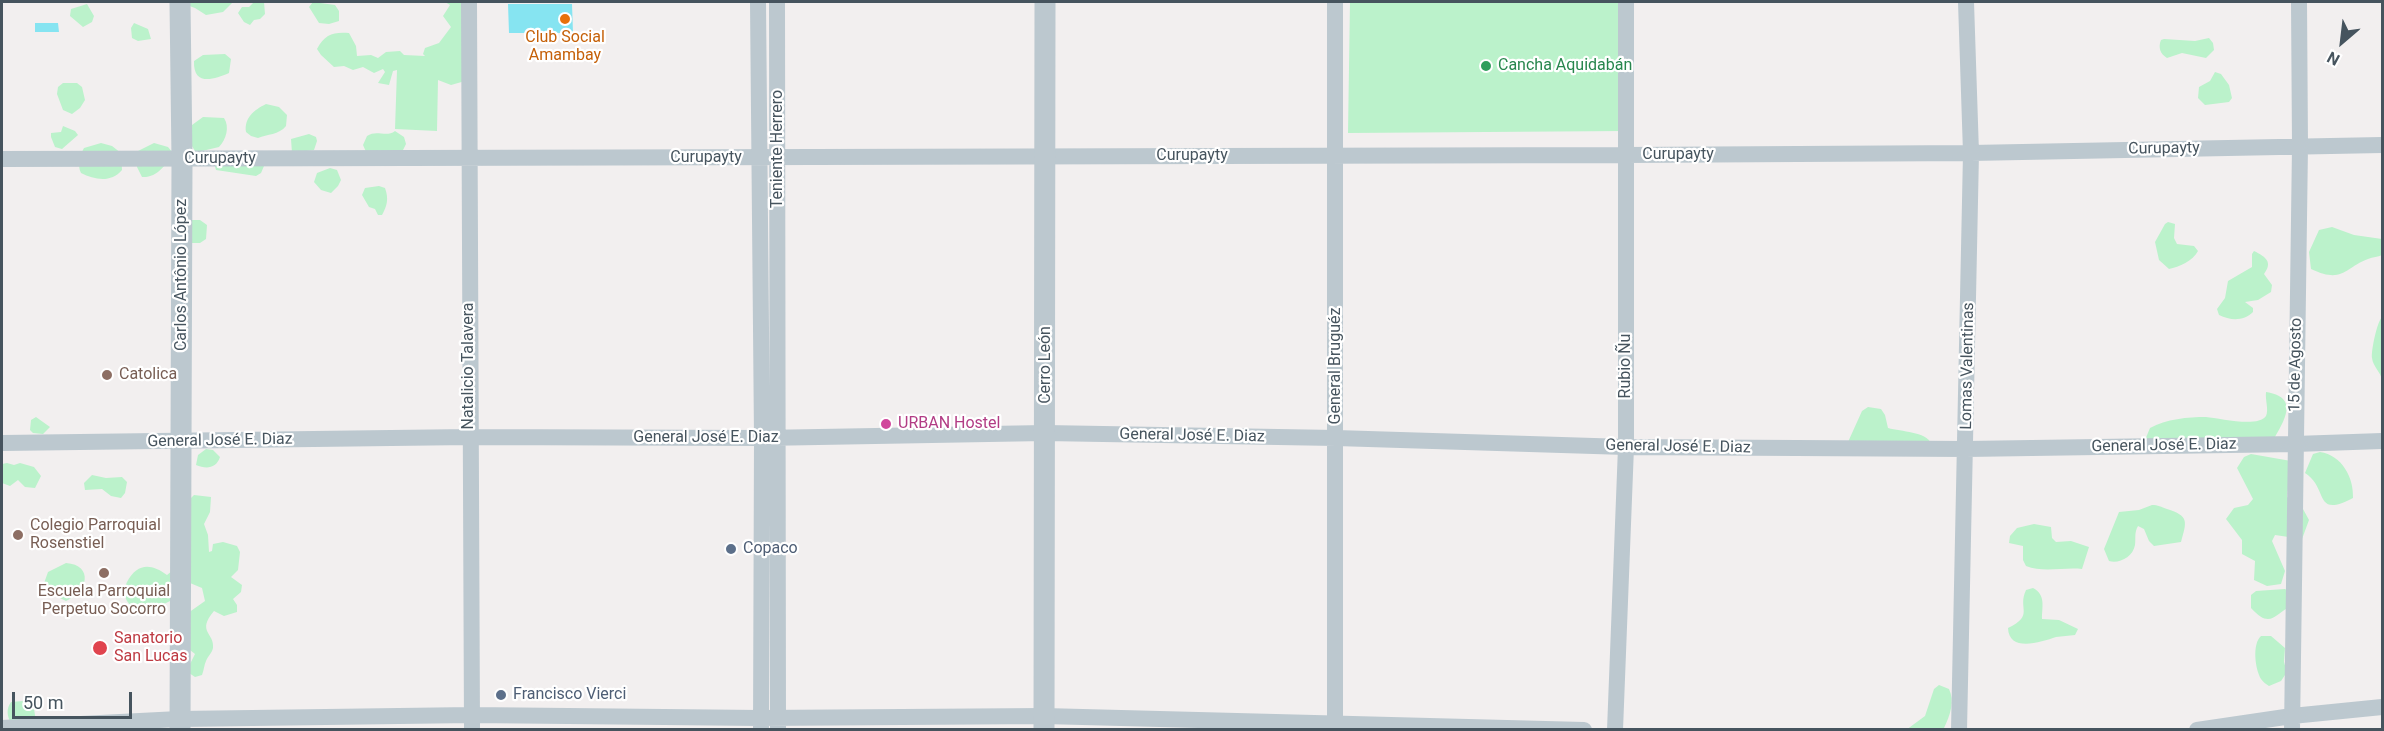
<!DOCTYPE html>
<html>
<head>
<meta charset="utf-8">
<style>
	body { margin:0 }
	#map { position:relative; width:2384px; height:731px; overflow:hidden; background:#f2efef; font-family:Roboto,sans-serif }
	canvas { display:block }
	.frame { position:absolute; inset:0; border:3px solid #46545e; pointer-events:none }
	.north { position:absolute; left:2312px; top:12px; width:60px; height:60px; -webkit-text-stroke:4px #fff; paint-order:stroke; rotate:208deg; font-size:16px; font-weight:700; line-height:24px; text-align:center; color:#46545e }
	.north::after { content:''; display:block; margin:auto; width:21px; height:27px; background:#46545e; clip-path:polygon(50% 0,100% 100%,50% 72%,0 100%) }
	.scale { position:absolute; left:12px; top:692px; width:120px; height:27px; box-sizing:border-box; border:3px solid #46545e; border-top:0; padding-left:8px; font-size:18px; line-height:21px; white-space:nowrap; color:#46545e; -webkit-text-stroke:4px #fff; paint-order:stroke }
</style>
</head>
<body>
<div id="map">
<canvas width="2384" height="731"></canvas>
<div class="frame"></div>
<div class="north">N</div>
<div class="scale">50 m</div>
</div>
<script>
const g = document.querySelector('canvas').getContext('2d');
g.lineJoin = 'round';
function fillPath(path, color) {
  g.fillStyle = color;
  g.fill(path, 'evenodd');
}
function trace(path, color, width, dash) {
  g.strokeStyle = color;
  g.lineWidth = width;
  g.lineCap = dash ? 'butt' : 'round';
  g.setLineDash(dash || []);
  g.stroke(path);
}
function drawText(font, color, halo, rows, align = 'center') {
  g.font = font + ' Roboto,sans-serif';
  g.lineWidth = 4.5;
  g.setLineDash([]);
  g.textBaseline = 'middle';
  g.strokeStyle = halo;
  g.fillStyle = color;
  for (const [text, x, y, turn = 0] of rows) {
    g.save();
    g.translate(x, y);
    g.rotate((+turn || 0) * Math.PI / 180);
    g.textAlign = isNaN(turn) ? turn : align;
    if (halo) g.strokeText(text, 0, 0);
    g.fillText(text, 0, 0);
    g.restore();
  }
}
fillPath(new Path2D(`
	M 178,2 L 233,2 L 223,12 L 206,15 L 195,8 Z
	M 254,2 L 264,2 L 265,14 L 260,19 L 254,20 L 250,25 L 244,22 L 238,13 L 242,7 L 249,7 Z
	M 313,2 L 335,5 L 339,11 L 339,21 L 329,24 L 319,23 L 309,7 Z
	M 445,2 L 472,2 L 465,81 L 451,85 L 438,80 L 437,131 L 395,129 L 397,70 L 393,71 L 389,85 L 378,83 L 385,72 L 383,69 L 374,73 L 363,67 L 353,70 L 344,66 L 334,67 L 321,55 L 317,49 C 325,34 333,32 349,33 L 356,46 L 357,56 L 371,55 L 378,58 L 386,52 L 400,51 L 404,55 L 425,56 L 423,54 L 425,48 L 439,43 L 451,27 L 443,16 L 450,5 Z
	M 1350,2 L 1624,2 L 1624,131 L 1348,133 Z
	M 87,4 L 94,16 L 92,22 L 83,27 L 70,16 L 71,9 Z
	M 134,23 L 148,29 L 151,39 L 138,41 L 132,38 L 131,28 Z
	M 2209,38 L 2213,43 L 2214,50 L 2206,58 L 2182,53 L 2167,58 C 2160,54 2158,47 2161,40 L 2164,39 L 2195,41 Z
	M 225,54 L 231,59 L 229,73 C 213,80 193,86 194,61 L 203,55 Z
	M 2215,72 L 2221,74 L 2229,85 L 2232,98 L 2229,102 L 2205,105 L 2198,98 L 2199,87 L 2210,81 Z
	M 63,83 L 77,83 L 82,87 L 85,100 L 80,108 L 72,114 L 63,110 L 57,94 L 58,87 Z
	M 266,104 L 279,107 L 287,115 L 286,126 C 279,135 267,134 258,138 L 251,136 L 246,132 C 244,118 254,110 266,104 Z
	M 203,117 L 224,118 C 230,127 226,140 219,147 L 202,151 L 195,151 L 190,143 L 192,125 Z
	M 63,126 L 75,131 L 78,135 L 62,149 L 55,147 L 51,137 L 51,133 L 61,132 Z
	M 395,131 L 404,137 L 406,144 L 403,150 L 367,154 L 363,145 L 367,136 C 377,129 386,138 395,131 Z
	M 309,134 L 316,137 L 317,141 L 314,150 L 292,153 L 291,139 Z
	M 101,143 L 112,146 L 121,153 L 122,170 C 111,183 95,180 81,173 C 77,165 80,155 84,148 Z
	M 154,143 L 168,147 L 173,153 C 166,165 157,178 142,177 L 137,167 L 138,151 Z
	M 213,160 L 264,166 L 261,173 L 256,176 L 216,170 Z
	M 330,168 L 337,170 L 341,180 L 338,186 L 331,193 L 321,190 L 314,182 L 317,173 Z
	M 379,186 L 385,188 C 389,199 387,206 382,215 L 378,215 L 375,209 L 369,207 L 362,195 L 365,188 Z
	M 190,220 L 200,220 L 207,225 L 206,239 L 200,243 L 187,243 Z
	M 2168,222 L 2175,224 L 2174,238 L 2177,244 L 2194,246 L 2198,251 C 2193,261 2179,267 2169,269 L 2159,260 L 2155,242 L 2165,224 Z
	M 2332,227 L 2354,235 L 2382,239 L 2382,255 C 2378,257 2373,257 2368,259 C 2344,268 2343,284 2311,269 L 2309,252 L 2319,230 Z
	M 2254,251 C 2266,257 2273,262 2264,274 L 2272,285 L 2271,292 L 2258,300 L 2245,302 L 2253,308 L 2253,312 C 2244,321 2231,321 2219,315 L 2217,309 L 2225,298 L 2228,281 L 2252,267 L 2252,254 Z
	M 2382,317 L 2382,380 C 2381,372 2373,367 2372,358 C 2371,351 2377,322 2382,317 Z
	M 2266,392 C 2300,397 2284,421 2274,439 L 2145,440 L 2150,428 C 2166,419 2188,417 2206,417 C 2219,418 2258,428 2266,416 C 2269,410 2265,400 2266,392 Z
	M 1868,407 L 1881,409 L 1885,415 L 1888,428 C 1902,432 1925,431 1932,444 L 1848,442 L 1862,411 Z
	M 36,417 L 50,427 L 43,434 L 33,433 L 30,430 L 31,420 Z
	M 206,449 L 213,450 L 220,457 C 216,469 206,469 196,465 L 198,455 Z
	M 2320,452 C 2342,455 2354,478 2353,498 C 2313,519 2329,488 2305,473 L 2313,454 Z
	M 2251,454 L 2291,461 L 2287,497 L 2303,509 L 2309,520 L 2302,539 L 2275,535 L 2272,541 L 2285,571 L 2281,584 L 2267,586 L 2254,580 L 2255,561 L 2242,554 L 2242,540 L 2226,519 L 2234,508 L 2248,505 L 2253,499 L 2237,468 L 2244,457 Z
	M 7,463 L 14,465 L 20,463 L 34,467 L 41,476 L 35,488 L 25,487 L 18,480 L 10,486 L 2,483 L 2,464 Z
	M 92,475 L 106,478 L 122,477 L 127,482 L 125,493 L 121,498 L 111,496 L 102,489 L 85,490 L 84,483 Z
	M 194,495 L 211,497 L 210,512 L 204,524 L 208,535 L 209,552 L 212,551 L 213,544 L 223,542 L 237,546 L 240,552 L 238,570 L 231,577 L 242,585 L 241,592 L 233,599 L 237,605 L 237,612 L 224,616 L 214,611 C 196,632 215,633 213,648 C 212,653 208,656 206,661 C 204,665 204,670 202,675 L 195,677 L 189,673 L 189,666 L 195,654 L 185,646 L 188,613 L 205,601 L 202,588 L 190,583 L 176,598 L 164,604 L 161,610 L 141,615 C 137,611 130,606 127,601 C 124,596 124,588 127,582 C 137,563 151,563 167,575 L 172,571 L 191,498 Z
	M 2152,505 C 2158,505 2161,507 2167,509 C 2189,516 2187,521 2181,542 L 2154,546 L 2149,541 L 2144,529 L 2138,526 C 2134,533 2136,538 2135,545 C 2133,557 2119,564 2109,561 L 2104,549 L 2119,512 L 2139,510 Z
	M 2034,524 L 2051,527 L 2052,538 L 2056,542 L 2071,541 L 2089,547 L 2082,569 C 2064,567 2043,573 2026,566 L 2023,560 L 2023,546 L 2009,543 L 2010,536 L 2017,528 Z
	M 66,563 C 94,565 88,592 66,601 L 48,592 L 43,586 L 48,572 Z
	M 2033,588 C 2046,595 2042,606 2042,619 L 2059,620 L 2078,629 L 2075,635 C 2069,636 2062,636 2056,637 C 2041,642 2009,653 2008,628 C 2035,615 2017,609 2026,590 Z
	M 2285,589 L 2290,592 L 2291,606 C 2274,615 2270,629 2251,608 L 2251,595 L 2256,591 Z
	M 2261,636 L 2271,636 L 2285,648 L 2284,662 L 2287,672 L 2281,681 L 2269,686 C 2266,684 2263,682 2261,679 C 2255,669 2252,644 2261,636 Z
	M 1939,685 L 1949,689 C 1955,701 1950,716 1944,728 L 1942,729 L 1906,730 L 1925,716 L 1934,689 Z
	M 23,701 L 34,709 L 36,721 L 11,723 C 7,716 6,709 11,702 Z`), '#bbf2cb');
fillPath(new Path2D(`
	M 508,4 L 572,4 L 573,33 L 509,33 Z
	M 35,23 L 58,23 L 59,32 L 35,32 Z`), '#86e4f1');
trace(new Path2D(`
	M 469,2 L 472,730
	M 758,2 L 762,438 L 761,730
	M 777,2 L 778,730
	M 1335,2 L 1335,730
	M 2,159 L 1625,155 L 1971,153 L 2382,145
	M 2,443 L 469,437 L 762,438 L 1045,433 L 1336,438 L 1626,447 L 1966,449 L 2295,444 L 2382,441
	M 2,728 L 179,719 L 472,715 L 760,718 L 1044,716 L 1584,730
	M 1615,730 L 1626,447 L 1626,2
	M 1959,730 L 1971,153 L 1966,2
	M 2197,730 L 2292,716 L 2382,707
	M 2292,730 L 2300,146 L 2299,2`), '#bcc8cf', 16);
trace(new Path2D(`
	M 180,730 L 182,159 L 180,2
	M 1044,730 L 1045,2`), '#bcc8cf', 21);
for (const [x, y, r, color] of [
	[565,19,6,"#e8710a"],
	[1486,66,6,"#2e9e5b"],
	[107,375,6,"#8d6e63"],
	[886,424,6,"#d1479c"],
	[18,535,6,"#8d6e63"],
	[731,549,6,"#5c6f8a"],
	[104,573,6,"#8d6e63"],
	[100,648,8,"#e0444e"],
	[501,695,6,"#5c6f8a"]
]) {
  const dot = new Path2D();
  dot.arc(x, y, r, 0, 2 * Math.PI);
  g.fillStyle = color;
  g.fill(dot);
  trace(dot, '#fff', 2);
}
drawText('16px', '#c56008', '#fff', [
	["Club Social",565,38],
	["Amambay",565,56]
]);
drawText('16px', '#27864d', '#fff', [
	["Cancha Aquidabán",1498,66]
], 'left');
drawText('16px', '#46545e', '#fff', [
	["Teniente Herrero",778,149,-90],
	["Curupayty",2164,149,-1],
	["Curupayty",1678,155],
	["Curupayty",1192,156],
	["Curupayty",706,158],
	["Curupayty",220,159],
	["Carlos Antônio López",182,275,-90],
	["Cerro León",1046,365,-90],
	["15 de Agosto",2296,365,-89],
	["Natalicio Talavera",469,366,-90],
	["General Bruguéz",1336,366,-90],
	["Rubio Ñu",1626,366,-90],
	["Lomas Valentinas",1968,366,-89],
	["General José E. Diaz",1192,436,1],
	["General José E. Diaz",706,438],
	["General José E. Diaz",220,441,-1],
	["General José E. Diaz",2164,446,-1],
	["General José E. Diaz",1678,447,1]
]);
drawText('16px', '#785e54', '#fff', [
	["Catolica",119,375],
	["Colegio Parroquial",30,526],
	["Rosenstiel",30,544],
	["Escuela Parroquial",104,592,"center"],
	["Perpetuo Socorro",104,610,"center"]
], 'left');
drawText('16px', '#b23c85', '#fff', [
	["URBAN Hostel",898,424]
], 'left');
drawText('16px', '#4e5e75', '#fff', [
	["Copaco",743,549],
	["Francisco Vierci",513,695]
], 'left');
drawText('16px', '#be3a42', '#fff', [
	["Sanatorio",114,639],
	["San Lucas",114,657]
], 'left');
</script>
</body>
</html>
